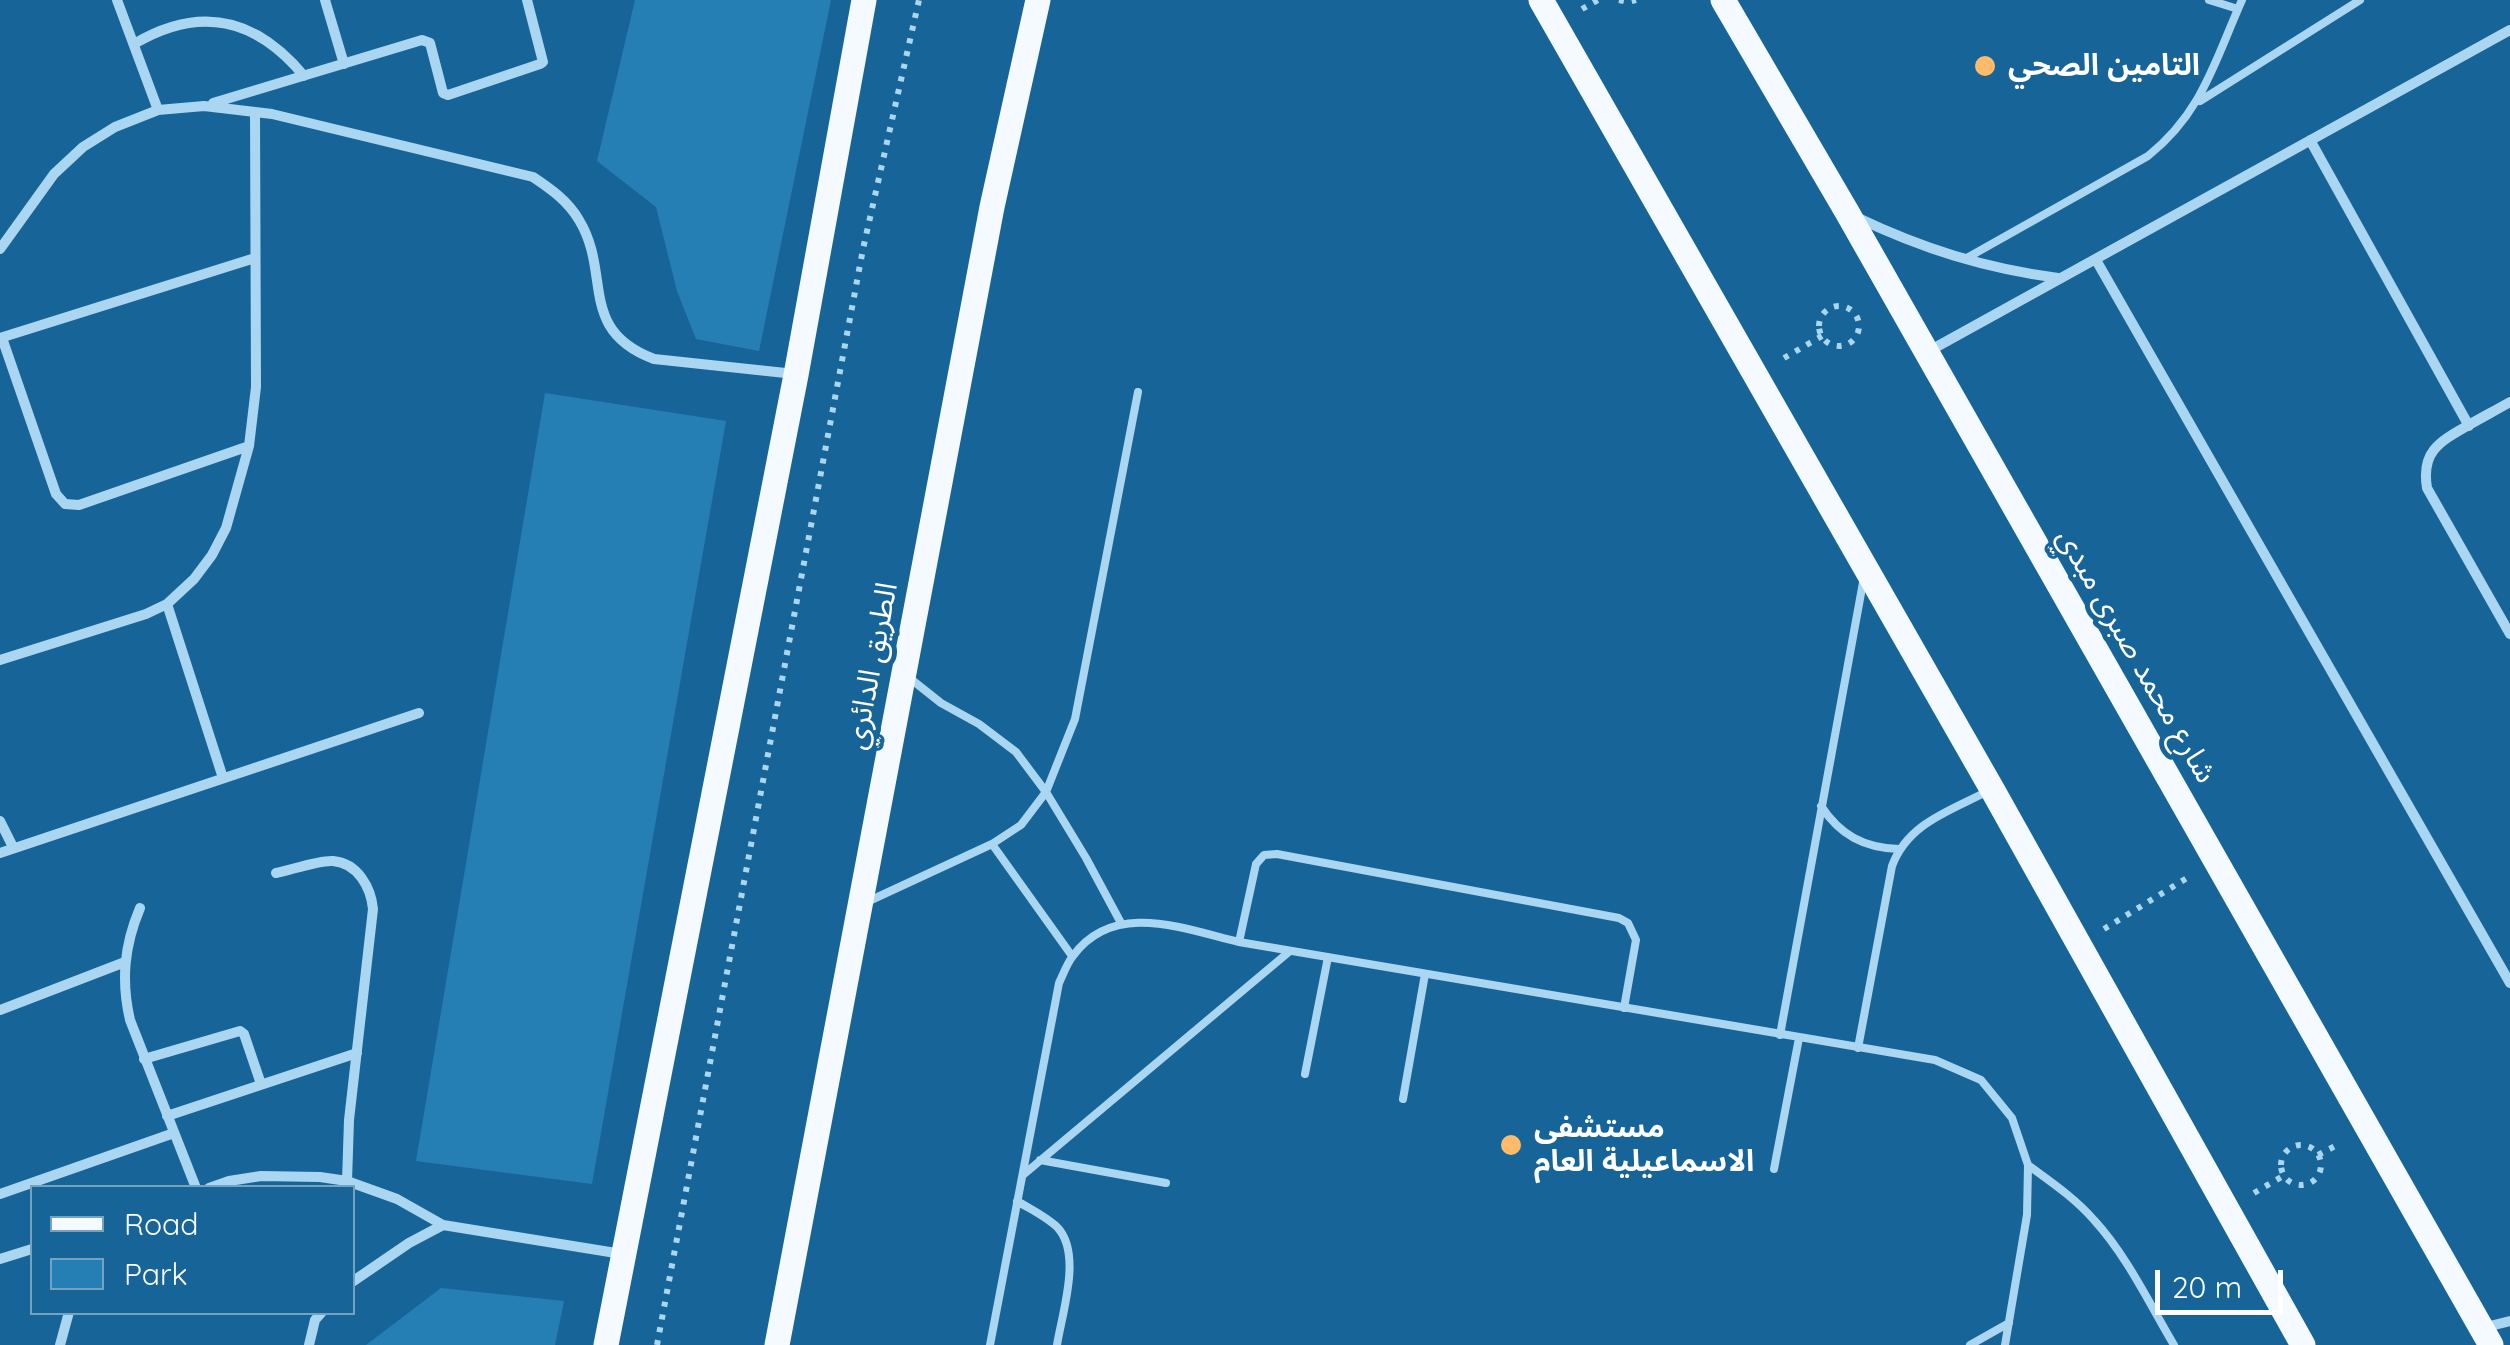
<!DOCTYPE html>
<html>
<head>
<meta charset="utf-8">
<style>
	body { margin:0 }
	#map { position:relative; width:2510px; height:1345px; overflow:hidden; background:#176598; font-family:Quicksand,sans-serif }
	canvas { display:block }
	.legend { position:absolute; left:30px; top:1185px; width:325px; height:130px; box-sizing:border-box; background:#176598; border:2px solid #74a3c1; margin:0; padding:12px 18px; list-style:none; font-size:30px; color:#fff }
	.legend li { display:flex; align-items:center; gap:20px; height:50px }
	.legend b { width:50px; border:2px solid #74a3c1 }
	.scale { position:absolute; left:2155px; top:1270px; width:128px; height:45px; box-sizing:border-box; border:5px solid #fff; border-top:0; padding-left:12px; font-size:30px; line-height:35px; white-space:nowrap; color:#fff; -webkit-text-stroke:8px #176598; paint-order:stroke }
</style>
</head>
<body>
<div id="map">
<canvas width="2510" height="1345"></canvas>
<ul class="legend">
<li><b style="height:12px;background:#f4faff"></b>Road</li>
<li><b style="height:28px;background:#267fb4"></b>Park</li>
</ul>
<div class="scale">20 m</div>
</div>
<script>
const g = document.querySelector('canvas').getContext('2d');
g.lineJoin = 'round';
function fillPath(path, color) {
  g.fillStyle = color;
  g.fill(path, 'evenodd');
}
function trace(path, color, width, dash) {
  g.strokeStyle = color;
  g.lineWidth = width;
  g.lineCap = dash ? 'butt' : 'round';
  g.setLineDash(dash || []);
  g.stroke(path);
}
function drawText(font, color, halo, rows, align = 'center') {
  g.font = font + ' Quicksand,"Noto Sans Arabic",sans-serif';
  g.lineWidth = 10;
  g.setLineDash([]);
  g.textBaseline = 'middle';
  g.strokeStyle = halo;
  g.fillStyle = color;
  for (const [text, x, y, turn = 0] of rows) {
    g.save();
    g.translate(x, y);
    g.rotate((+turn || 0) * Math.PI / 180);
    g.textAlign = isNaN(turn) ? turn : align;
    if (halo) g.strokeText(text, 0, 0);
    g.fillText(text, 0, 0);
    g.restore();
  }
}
fillPath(new Path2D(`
	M 635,0 L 831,0 L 759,351 L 696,339 L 677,291 L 656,207 L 597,161 Z
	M 545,393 L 726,421 L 592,1184 L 416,1161 Z
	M 441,1288 L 564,1301 L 555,1345 L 366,1345 Z`), '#267fb4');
trace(new Path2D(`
	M 1619,0 L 1628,2 L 1636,0
	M 1582,9 L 1598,0
	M1819 326a20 20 0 1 1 40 0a20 20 0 1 1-40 0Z
	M 1784,358 L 1822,336
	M 2104,929 L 2187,878
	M2281 1165a20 20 0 1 1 40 0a20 20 0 1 1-40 0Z
	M 2318,1155 L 2339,1144
	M 2254,1193 L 2283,1176
	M 657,1345 L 863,249 L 919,0`), '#aad6f2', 6, [5, 8]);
trace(new Path2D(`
	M 2209,0 L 2238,9
	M 2200,101 L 2360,0
	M 1965,259 L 2148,156 C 2203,112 2215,60 2242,0
	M 907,676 L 941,703 L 979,724 L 1016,752 L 1046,792 L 1086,858 L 1121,923
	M 1821,806 C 1840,835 1864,848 1899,849
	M 992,844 L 1072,956
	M 869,901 L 992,844 L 1021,825 L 1046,792 L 1075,719 L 1138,392
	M 1239,942 L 1256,864 L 1264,855 L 1277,854 L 1619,918 L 1628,923 L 1636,940 L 1624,1008
	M 1780,1035 L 1864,577
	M 1858,1048 L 1892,866 C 1908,823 1950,811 1988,791
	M 1305,1074 L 1328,957
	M 1403,1099 L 1425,974
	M 1040,1160 L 1166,1183
	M 2028,1165 C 2051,1182 2075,1198 2094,1220 C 2127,1256 2149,1303 2174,1345
	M 1774,1169 L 1799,1038
	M 1023,1175 L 1290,951
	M 1017,1201 C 1030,1209 1047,1217 1058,1228 C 1082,1255 1062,1313 1057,1345
	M 990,1345 L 1059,983 C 1063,975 1067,963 1073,956 C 1114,900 1184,929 1239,942 L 1935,1060 L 1981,1080 L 2012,1118 L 2028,1165 L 2027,1215 L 2005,1345
	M 1970,1345 L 2009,1323`), '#aad6f2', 8);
trace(new Path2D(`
	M 117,0 L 158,110
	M 325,0 L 344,64
	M 134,44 C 200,5 256,18 304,76
	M 213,103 L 422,40 L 430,43 L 443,93 L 448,95 L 540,64 L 543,62 L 527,0
	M 2310,140 L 2469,426
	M 1856,217 C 1923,249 1984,268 2058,278
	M 0,249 L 54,174 L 83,147 L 115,127 L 158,110 L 204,106 L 272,114 L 533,177 C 551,189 568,201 579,220 C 612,274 577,330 654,359 L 795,374
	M 2096,260 L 2510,983
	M 0,338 L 255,258
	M 2,338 L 56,494 L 65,504 L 79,505 L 249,446
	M 1929,351 L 2510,30
	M 2510,402 C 2496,410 2481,418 2467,426 C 2439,442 2421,452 2427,488 L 2510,634
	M 167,604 L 223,778
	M 0,660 L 146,614 L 167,604 L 194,579 L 212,555 L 226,528 L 249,446 L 256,387 L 255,112
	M 0,821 L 13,847
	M 0,853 L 419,713
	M 276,873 C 291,870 319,860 333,861 C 358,863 371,888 373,909 L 349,1120 L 347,1181
	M 140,908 C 124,946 121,981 130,1020 L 196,1188
	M 0,1010 L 125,962
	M 144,1059 L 240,1031 L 244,1034 L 261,1084
	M 167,1116 L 357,1053
	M 209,1188 L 229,1181 L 261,1176 L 320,1177 L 347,1181 L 397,1199 L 443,1225 L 622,1254
	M 0,1194 L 174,1133
	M 0,1259 L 32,1249
	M 352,1282 L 409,1243 L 443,1225
	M 2482,1328 L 2510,1321
	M 60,1345 L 69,1312
	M 309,1345 L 315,1320 L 322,1312`), '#aad6f2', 10);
trace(new Path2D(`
	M 1541,0 L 1992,789 L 2303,1345
	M 1723,0 L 1847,212 L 2491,1345
	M 606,1345 L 796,375 L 864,0
	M 777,1345 L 992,207 L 1038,0`), '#f4faff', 25);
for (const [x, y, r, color] of [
	[1985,66,12,"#ffbb6a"],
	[1511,1145,12,"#ffbb6a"]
]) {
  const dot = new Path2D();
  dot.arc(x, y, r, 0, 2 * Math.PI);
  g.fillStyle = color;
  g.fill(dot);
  trace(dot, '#176598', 4);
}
drawText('bold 30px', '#fff', '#176598', [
	["التامين الصحي",2008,66],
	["مستشفى",1534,1128],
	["الاسماعيلية العام",1534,1162]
], 'left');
drawText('30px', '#fff', '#176598', [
	["شارع محمد صبرى مبدي",2136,656,60],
	["الطريق الدائري",872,666,-79]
]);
</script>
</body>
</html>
